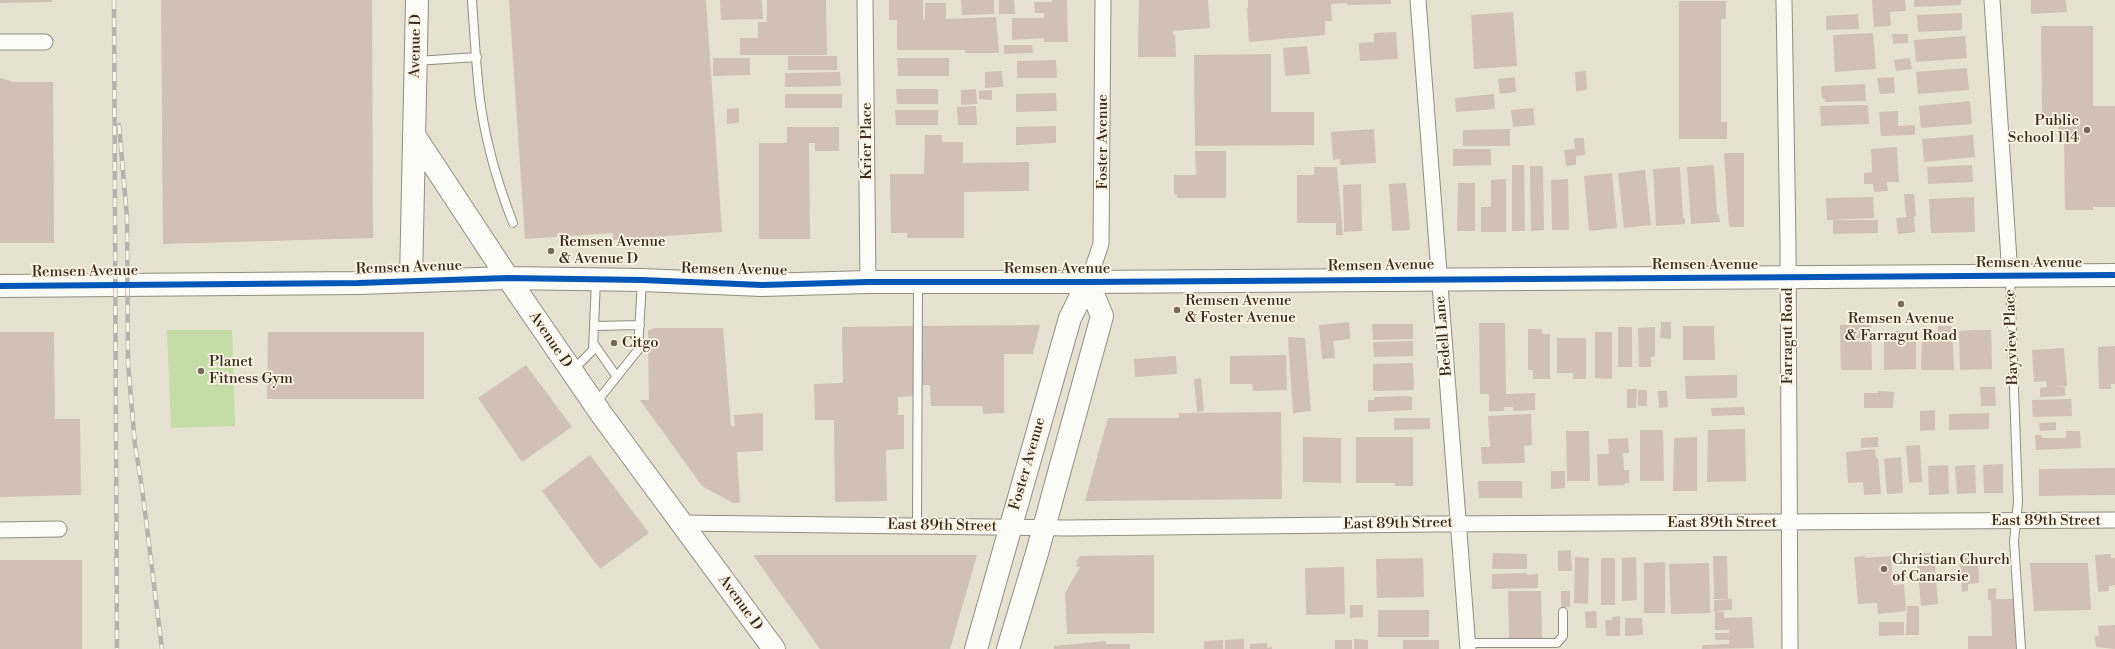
<!DOCTYPE html>
<html>
<head>
<meta charset="utf-8">
<style>
	body { margin:0 }
	canvas { display:block; background:#e6e2d1 }
</style>
</head>
<body>
<canvas width="2115" height="649"></canvas>
<script>
const g = document.querySelector('canvas').getContext('2d');
g.lineJoin = 'round';
function fillPath(path, color) {
  g.fillStyle = color;
  g.fill(path, 'evenodd');
}
function trace(path, color, width, dash) {
  g.strokeStyle = color;
  g.lineWidth = width;
  g.lineCap = dash ? 'butt' : 'round';
  g.setLineDash(dash || []);
  g.stroke(path);
}
function drawText(font, color, halo, rows, align = 'center') {
  g.font = font + ' "Libre Bodoni",serif';
  g.lineWidth = 3.5;
  g.setLineDash([]);
  g.textBaseline = 'middle';
  g.strokeStyle = halo;
  g.fillStyle = color;
  for (const [text, x, y, turn = 0] of rows) {
    g.save();
    g.translate(x, y);
    g.rotate((+turn || 0) * Math.PI / 180);
    g.textAlign = isNaN(turn) ? turn : align;
    if (halo) g.strokeText(text, 0, 0);
    g.fillText(text, 0, 0);
    g.restore();
  }
}
fillPath(new Path2D(`
	M 167,330 L 232,330 L 235,426 L 171,428 Z`), '#c4dca7');
fillPath(new Path2D(`
	M 0,0 L 52,0 L 52,2 L 0,3 Z
	M 161,0 L 372,0 L 373,238 L 163,244 Z
	M 509,0 L 706,0 L 722,232 L 613,240 L 613,233 L 525,239 Z
	M 720,0 L 762,0 L 763,19 L 721,20 Z
	M 767,0 L 826,0 L 827,55 L 740,55 L 740,38 L 758,38 L 758,22 L 767,22 Z
	M 889,0 L 923,0 L 923,19 L 925,20 L 925,3 L 946,3 L 946,19 L 996,17 L 999,53 L 965,53 L 965,50 L 897,50 L 897,20 L 889,20 Z
	M 961,0 L 994,0 L 994,14 L 962,15 Z
	M 999,0 L 1014,0 L 1015,14 L 999,14 Z
	M 1052,0 L 1067,0 L 1068,42 L 1044,42 L 1044,38 L 1012,40 L 1012,18 L 1044,18 L 1044,13 L 1035,13 L 1034,2 L 1052,2 Z
	M 1139,0 L 1208,0 L 1210,28 L 1173,31 L 1173,35 L 1175,34 L 1176,57 L 1138,57 Z
	M 1248,0 L 1391,0 L 1391,4 L 1347,5 L 1347,3 L 1331,4 L 1332,21 L 1325,21 L 1325,35 L 1249,42 L 1247,8 L 1248,8 Z
	M 1872,0 L 1905,0 L 1906,11 L 1890,12 L 1891,26 L 1874,27 Z
	M 1914,0 L 1961,0 L 1961,5 L 1914,7 Z
	M 2031,0 L 2066,0 L 2067,12 L 2031,14 Z
	M 1679,1 L 1726,1 L 1726,19 L 1721,19 L 1721,122 L 1727,122 L 1727,139 L 1679,139 Z
	M 1513,12 L 1517,66 L 1474,69 L 1471,15 Z
	M 1962,13 L 1962,30 L 1918,32 L 1917,15 Z
	M 1858,14 L 1859,29 L 1826,30 L 1826,16 Z
	M 2041,26 L 2093,26 L 2093,106 L 2115,106 L 2115,207 L 2093,207 L 2093,210 L 2065,210 L 2064,142 L 2058,142 L 2058,118 L 2042,118 Z
	M 1396,32 L 1398,59 L 1360,61 L 1359,43 L 1374,42 L 1374,33 Z
	M 1873,33 L 1876,69 L 1835,72 L 1833,35 Z
	M 1892,34 L 1908,34 L 1908,43 L 1893,44 Z
	M 1965,36 L 1967,58 L 1916,62 L 1914,40 Z
	M 1004,45 L 1032,45 L 1033,53 L 1004,54 Z
	M 1307,46 L 1310,74 L 1285,76 L 1283,48 Z
	M 1271,54 L 1271,112 L 1314,112 L 1314,145 L 1195,146 L 1194,55 Z
	M 788,56 L 837,56 L 837,70 L 788,70 Z
	M 713,58 L 750,58 L 750,75 L 713,76 Z
	M 897,58 L 949,58 L 949,76 L 898,76 Z
	M 1910,58 L 1912,69 L 1896,71 L 1894,60 Z
	M 1056,60 L 1057,78 L 1017,78 L 1017,61 Z
	M 1967,68 L 1969,90 L 1918,94 L 1916,72 Z
	M 1002,71 L 1003,87 L 985,88 L 985,72 Z
	M 1586,71 L 1587,90 L 1576,91 L 1575,72 Z
	M 840,72 L 841,86 L 785,87 L 785,73 Z
	M 1515,77 L 1516,92 L 1500,94 L 1498,79 Z
	M 1894,77 L 1895,93 L 1880,94 L 1877,78 Z
	M 0,78 L 14,82 L 53,82 L 54,243 L 0,243 Z
	M 1865,84 L 1866,101 L 1825,102 L 1825,99 L 1822,99 L 1821,86 Z
	M 896,89 L 938,89 L 938,104 L 897,104 Z
	M 976,89 L 977,104 L 961,105 L 961,90 Z
	M 992,90 L 992,100 L 979,99 L 979,91 Z
	M 1056,93 L 1057,111 L 1016,112 L 1016,94 Z
	M 785,94 L 842,94 L 842,108 L 785,108 Z
	M 1494,94 L 1495,109 L 1456,112 L 1455,98 Z
	M 1970,101 L 1972,124 L 1921,128 L 1919,106 Z
	M 1868,105 L 1869,124 L 1821,126 L 1820,106 Z
	M 976,106 L 977,125 L 958,125 L 957,107 Z
	M 739,108 L 739,123 L 727,124 L 727,109 Z
	M 1533,108 L 1535,125 L 1513,127 L 1511,110 Z
	M 895,110 L 938,110 L 938,125 L 896,125 Z
	M 1898,111 L 1898,126 L 1915,125 L 1915,135 L 1881,136 L 1879,112 Z
	M 1056,126 L 1056,143 L 1016,145 L 1016,127 Z
	M 787,127 L 839,127 L 839,151 L 815,151 L 815,143 L 809,143 L 810,239 L 759,239 L 759,143 L 787,143 Z
	M 1374,129 L 1376,163 L 1340,165 L 1340,159 L 1333,160 L 1331,132 Z
	M 1510,129 L 1510,146 L 1463,146 L 1463,130 Z
	M 925,135 L 942,135 L 942,142 L 963,142 L 963,163 L 1029,162 L 1029,191 L 964,192 L 964,238 L 907,238 L 907,233 L 891,233 L 890,174 L 924,174 Z
	M 1973,135 L 1975,157 L 1924,162 L 1922,139 Z
	M 1574,138 L 1584,138 L 1585,155 L 1576,156 L 1576,165 L 1566,166 L 1564,150 L 1575,149 Z
	M 1897,147 L 1899,182 L 1887,182 L 1888,191 L 1874,192 L 1873,184 L 1864,184 L 1864,173 L 1872,172 L 1871,149 Z
	M 1453,149 L 1491,149 L 1491,165 L 1453,166 Z
	M 1195,151 L 1226,151 L 1226,198 L 1177,198 L 1177,195 L 1174,194 L 1174,175 L 1196,175 Z
	M 1724,153 L 1744,153 L 1744,227 L 1729,227 Z
	M 1512,165 L 1524,165 L 1525,231 L 1512,231 Z
	M 1714,165 L 1717,215 L 1719,215 L 1720,222 L 1691,224 L 1687,167 Z
	M 1972,165 L 1973,182 L 1928,184 L 1927,167 Z
	M 1530,166 L 1543,166 L 1544,230 L 1531,231 Z
	M 1314,167 L 1337,167 L 1343,235 L 1336,235 L 1336,223 L 1297,223 L 1297,175 L 1314,175 Z
	M 1680,167 L 1683,218 L 1685,218 L 1685,224 L 1656,226 L 1653,169 Z
	M 1645,170 L 1651,225 L 1624,228 L 1618,173 Z
	M 1612,173 L 1617,228 L 1589,231 L 1584,176 Z
	M 1506,179 L 1506,232 L 1481,232 L 1481,207 L 1491,207 L 1491,180 Z
	M 1568,179 L 1569,230 L 1552,230 L 1551,180 Z
	M 1406,183 L 1410,230 L 1392,231 L 1389,184 Z
	M 1458,183 L 1475,183 L 1475,231 L 1457,231 Z
	M 1361,184 L 1362,231 L 1344,232 L 1343,185 Z
	M 1904,194 L 1914,194 L 1916,216 L 1914,217 L 1915,232 L 1898,234 L 1896,218 L 1906,217 Z
	M 1873,197 L 1874,218 L 1827,220 L 1826,198 Z
	M 1974,197 L 1975,232 L 1931,233 L 1929,199 Z
	M 1833,220 L 1878,220 L 1878,233 L 1833,234 Z
	M 1349,322 L 1350,339 L 1333,341 L 1335,358 L 1322,359 L 1319,325 Z
	M 1661,322 L 1671,322 L 1671,339 L 1660,338 Z
	M 1479,323 L 1505,323 L 1506,394 L 1535,393 L 1535,410 L 1513,411 L 1513,407 L 1504,407 L 1504,411 L 1489,411 L 1489,394 L 1480,394 Z
	M 1372,324 L 1413,324 L 1413,339 L 1373,340 Z
	M 1040,325 L 1033,354 L 1004,354 L 1004,413 L 983,414 L 983,406 L 931,406 L 930,385 L 918,385 L 918,326 Z
	M 1840,325 L 1871,325 L 1872,370 L 1841,370 Z
	M 914,326 L 915,396 L 898,397 L 898,415 L 904,415 L 904,449 L 886,450 L 887,501 L 835,502 L 834,420 L 815,420 L 814,384 L 843,383 L 842,327 Z
	M 1683,326 L 1714,326 L 1715,360 L 1683,360 Z
	M 1938,326 L 1952,326 L 1954,370 L 1921,370 L 1922,331 L 1938,331 Z
	M 1618,327 L 1632,327 L 1632,367 L 1618,367 Z
	M 1655,327 L 1655,356 L 1651,357 L 1651,367 L 1639,367 L 1638,328 Z
	M 654,328 L 723,328 L 731,426 L 735,426 L 734,415 L 763,413 L 763,451 L 737,452 L 740,503 L 733,503 L 702,486 L 640,400 L 649,400 L 648,331 Z
	M 1528,329 L 1542,329 L 1542,334 L 1550,334 L 1550,379 L 1533,379 L 1533,370 L 1528,370 Z
	M 1974,330 L 1991,330 L 1992,369 L 1960,370 L 1959,331 Z
	M 1884,331 L 1916,331 L 1916,369 L 1884,370 Z
	M 0,332 L 54,332 L 55,419 L 80,419 L 81,495 L 0,497 Z
	M 268,332 L 424,332 L 424,399 L 267,399 Z
	M 1595,332 L 1612,332 L 1612,379 L 1595,378 Z
	M 1288,337 L 1305,338 L 1311,411 L 1293,413 Z
	M 1557,338 L 1586,338 L 1586,379 L 1573,379 L 1573,373 L 1557,373 Z
	M 1413,341 L 1413,356 L 1374,357 L 1373,342 Z
	M 2115,346 L 2115,384 L 2111,384 L 2111,389 L 2099,389 L 2098,347 Z
	M 2064,348 L 2067,386 L 2054,387 L 2065,387 L 2065,396 L 2040,397 L 2040,388 L 2047,387 L 2046,381 L 2034,382 L 2032,350 Z
	M 1286,355 L 1287,390 L 1253,391 L 1252,384 L 1230,384 L 1230,356 Z
	M 1176,356 L 1177,374 L 1135,377 L 1134,359 Z
	M 1413,363 L 1414,390 L 1373,391 L 1373,364 Z
	M 526,365 L 572,427 L 522,462 L 478,398 Z
	M 1737,375 L 1737,398 L 1686,399 L 1685,376 Z
	M 1201,378 L 1204,411 L 1197,412 L 1194,379 Z
	M 1980,387 L 1995,387 L 1996,406 L 1981,406 Z
	M 1627,389 L 1637,389 L 1636,408 L 1627,408 Z
	M 1638,390 L 1647,390 L 1647,406 L 1638,406 Z
	M 1658,391 L 1667,391 L 1668,407 L 1659,408 Z
	M 1878,391 L 1894,392 L 1893,408 L 1864,408 L 1864,393 L 1878,393 Z
	M 1406,396 L 1412,397 L 1412,410 L 1368,412 L 1368,400 L 1374,400 L 1374,397 Z
	M 2071,399 L 2072,416 L 2033,417 L 2032,400 Z
	M 1744,407 L 1745,415 L 1712,416 L 1711,408 Z
	M 1935,410 L 1935,430 L 1920,431 L 1920,411 Z
	M 1281,412 L 1282,499 L 1085,501 L 1108,418 L 1179,418 L 1179,413 Z
	M 1989,413 L 1989,429 L 1949,430 L 1949,414 Z
	M 1531,414 L 1532,445 L 1524,446 L 1525,463 L 1482,464 L 1481,447 L 1490,447 L 1488,416 Z
	M 1394,418 L 1430,418 L 1430,429 L 1394,430 Z
	M 2056,422 L 2056,430 L 2040,431 L 2039,423 Z
	M 1745,429 L 1746,481 L 1707,482 L 1708,430 Z
	M 1640,430 L 1663,430 L 1664,481 L 1640,481 Z
	M 1566,431 L 1589,431 L 1590,481 L 1567,481 Z
	M 2066,431 L 2080,431 L 2081,448 L 2036,450 L 2035,435 L 2042,435 L 2042,438 L 2066,438 Z
	M 1303,437 L 1341,438 L 1341,483 L 1303,482 Z
	M 1356,437 L 1413,437 L 1413,486 L 1395,486 L 1395,483 L 1356,483 Z
	M 1697,437 L 1697,491 L 1673,491 L 1674,438 Z
	M 1878,437 L 1878,447 L 1861,448 L 1861,438 Z
	M 1628,438 L 1629,453 L 1623,453 L 1624,470 L 1629,470 L 1629,483 L 1625,483 L 1625,485 L 1598,486 L 1597,454 L 1609,454 L 1608,439 Z
	M 1920,445 L 1922,482 L 1909,483 L 1906,446 Z
	M 1875,449 L 1876,458 L 1878,458 L 1881,494 L 1864,495 L 1863,482 L 1848,483 L 1846,452 Z
	M 590,455 L 649,533 L 600,569 L 542,491 Z
	M 1901,457 L 1903,493 L 1887,494 L 1884,459 Z
	M 2003,464 L 2003,493 L 1984,493 L 1983,465 Z
	M 1948,465 L 1949,494 L 1929,495 L 1928,466 Z
	M 1975,465 L 1976,493 L 1957,494 L 1955,466 Z
	M 2115,468 L 2115,495 L 2039,496 L 2039,469 Z
	M 1551,471 L 1565,471 L 1565,488 L 1551,489 Z
	M 1478,481 L 1522,481 L 1522,498 L 1479,498 Z
	M 1571,550 L 1572,571 L 1558,571 L 1558,551 Z
	M 1493,553 L 1527,554 L 1527,569 L 1492,569 Z
	M 1934,553 L 1938,604 L 1921,606 L 1916,554 Z
	M 2111,554 L 2111,558 L 2115,558 L 2115,585 L 2109,586 L 2109,591 L 2098,592 L 2095,555 Z
	M 753,555 L 977,555 L 950,649 L 820,649 Z
	M 1154,555 L 1154,633 L 1067,634 L 1065,593 L 1080,567 L 1076,567 L 1078,562 L 1076,561 L 1080,556 Z
	M 1713,556 L 1727,556 L 1728,599 L 1714,599 Z
	M 1865,556 L 1865,558 L 1891,556 L 1893,585 L 1904,584 L 1906,611 L 1878,614 L 1877,603 L 1858,604 L 1854,557 Z
	M 1575,557 L 1589,558 L 1588,604 L 1574,603 Z
	M 1636,557 L 1637,600 L 1622,601 L 1622,558 Z
	M 1978,557 L 1979,583 L 1968,584 L 1968,591 L 1962,592 L 1960,558 Z
	M 1423,558 L 1424,597 L 1377,598 L 1376,559 Z
	M 1601,558 L 1615,558 L 1615,605 L 1601,605 Z
	M 0,560 L 82,560 L 82,649 L 0,649 Z
	M 1665,562 L 1665,613 L 1644,613 L 1644,563 Z
	M 1709,563 L 1710,613 L 1671,614 L 1669,564 Z
	M 2030,563 L 2088,563 L 2091,610 L 2034,611 Z
	M 1344,567 L 1345,614 L 1306,615 L 1305,568 Z
	M 1527,573 L 1527,575 L 1538,574 L 1538,588 L 1492,589 L 1492,574 Z
	M 1996,588 L 1996,599 L 2014,599 L 2016,649 L 1968,649 L 1968,636 L 1992,636 L 1991,600 L 1988,600 L 1988,589 Z
	M 1508,591 L 1541,591 L 1542,638 L 1509,639 Z
	M 1561,591 L 1570,591 L 1570,607 L 1561,607 Z
	M 1732,599 L 1732,610 L 1714,611 L 1714,600 Z
	M 1350,605 L 1363,605 L 1363,617 L 1350,618 Z
	M 1907,606 L 1919,606 L 1919,635 L 1906,635 Z
	M 1378,610 L 1429,610 L 1429,637 L 1378,637 Z
	M 1596,611 L 1597,628 L 1586,628 L 1585,612 Z
	M 1715,611 L 1724,612 L 1724,618 L 1752,617 L 1754,648 L 1702,649 L 1702,645 L 1729,644 L 1729,640 L 1715,640 L 1715,633 L 1729,633 L 1729,630 L 1715,630 Z
	M 1620,616 L 1620,636 L 1606,636 L 1605,620 L 1612,620 L 1612,617 Z
	M 1625,618 L 1642,618 L 1643,635 L 1625,636 Z
	M 1879,622 L 1904,622 L 1904,635 L 1879,636 Z
	M 2115,625 L 2115,649 L 2096,647 L 2095,636 L 2099,636 L 2098,626 Z
	M 1244,639 L 1244,649 L 1225,649 L 1225,640 Z
	M 1354,639 L 1368,640 L 1368,649 L 1354,649 Z
	M 1223,640 L 1223,649 L 1204,649 L 1204,641 Z
	M 1335,640 L 1352,640 L 1352,649 L 1335,649 Z
	M 1403,640 L 1439,640 L 1439,649 L 1403,649 Z
	M 1106,641 L 1106,644 L 1130,644 L 1130,649 L 1054,649 L 1054,646 Z
	M 1267,643 L 1267,648 L 1272,647 L 1272,649 L 1250,649 L 1250,644 Z`), '#d1c0b6');
const service = new Path2D(`
	M 472,0 C 474,31 476,61 479,92 C 484,136 497,182 513,223
	M 416,61 L 477,57
	M 2010,277 L 2018,502 L 2014,541 L 2021,649
	M 595,326 L 640,325
	M 594,344 L 617,377
	M 572,371 L 593,350 L 596,280
	M 595,404 L 638,350 L 642,281
	M 917,525 L 918,283
	M 1468,643 L 1557,643 L 1563,636 L 1563,612`);
const minor = new Path2D(`
	M 865,0 L 868,282
	M 1418,0 L 1468,649
	M 1784,0 L 1788,243 L 1790,649
	M 1992,0 L 2010,276
	M 0,42 L 45,42
	M 1088,282 L 1101,244 L 1103,0
	M 681,523 L 1068,528 L 1436,524 L 2115,520
	M 0,530 L 59,529`);
const secondary = new Path2D(`
	M 414,135 L 508,278 L 602,415 L 774,649
	M 411,280 L 417,0
	M 0,286 L 358,283 L 508,278 L 642,280 L 762,285 L 868,282 L 1088,282 L 2115,275
	M 976,649 L 1070,318 L 1088,282
	M 1008,649 L 1037,553 L 1102,316 L 1088,282`);
trace(service, '#918d82', 10);
trace(minor, '#918d82', 17);
trace(secondary, '#918d82', 24);
trace(service, '#fbfbf8', 8);
trace(minor, '#fbfbf8', 15);
trace(secondary, '#fbfbf8', 22);
const rail = new Path2D(`
	M 114,0 L 117,649
	M 119,125 L 127,217 L 128,363 L 135,445 L 142,488 L 162,649`);
trace(rail, '#b6b3af', 4.5);
trace(rail, '#fcf5e5', 3, [9]);
trace(new Path2D(`
	M 0,286 L 358,283 L 508,278 L 642,280 L 762,285 L 868,282 L 1088,282 L 2115,275`), '#0057b8', 6);
for (const [x, y, r, color] of [
	[2087,130,4,"#776a5d"],
	[551,251,4,"#776a5d"],
	[1901,304,4,"#776a5d"],
	[1177,310,4,"#776a5d"],
	[614,343,4,"#776a5d"],
	[201,371,4,"#776a5d"],
	[1884,569,4,"#776a5d"]
]) {
  const dot = new Path2D();
  dot.arc(x, y, r, 0, 2 * Math.PI);
  g.fillStyle = color;
  g.fill(dot);
  trace(dot, '#fcf5e5', 1.5);
}
drawText('15px', '#3b2a1e', '#fcf5e5', [
	["Avenue D",416,46,-89],
	["Krier Place",867,141,-90],
	["Foster Avenue",1103,142,-90],
	["Remsen Avenue",2029,263],
	["Remsen Avenue",1705,265],
	["Remsen Avenue",1381,266,-1],
	["Remsen Avenue",409,268,-2],
	["Remsen Avenue",1057,269],
	["Remsen Avenue",734,270,1],
	["Remsen Avenue",85,272,-1],
	["Bedell Lane",1444,336,-95],
	["Farragut Road",1788,336,-90],
	["Bayview Place",2012,337,-92],
	["Avenue D",550,340,56],
	["Foster Avenue",1028,464,-74],
	["East 89th Street",2046,521],
	["East 89th Street",1722,523],
	["East 89th Street",1398,524,-1],
	["East 89th Street",942,526,1],
	["Avenue D",740,603,54]
]);
drawText('15px', '#3b2a1e', '#fcf5e5', [
	["Public",2079,121,"right"],
	["School 114",2079,138,"right"],
	["Remsen Avenue",559,242],
	["& Avenue D",559,259],
	["Remsen Avenue",1185,301],
	["& Foster Avenue",1185,318],
	["Remsen Avenue",1901,319,"center"],
	["& Farragut Road",1901,336,"center"],
	["Citgo",622,343],
	["Planet",209,362],
	["Fitness Gym",209,379],
	["Christian Church",1892,560],
	["of Canarsie",1892,577]
], 'left');
</script>
</body>
</html>
